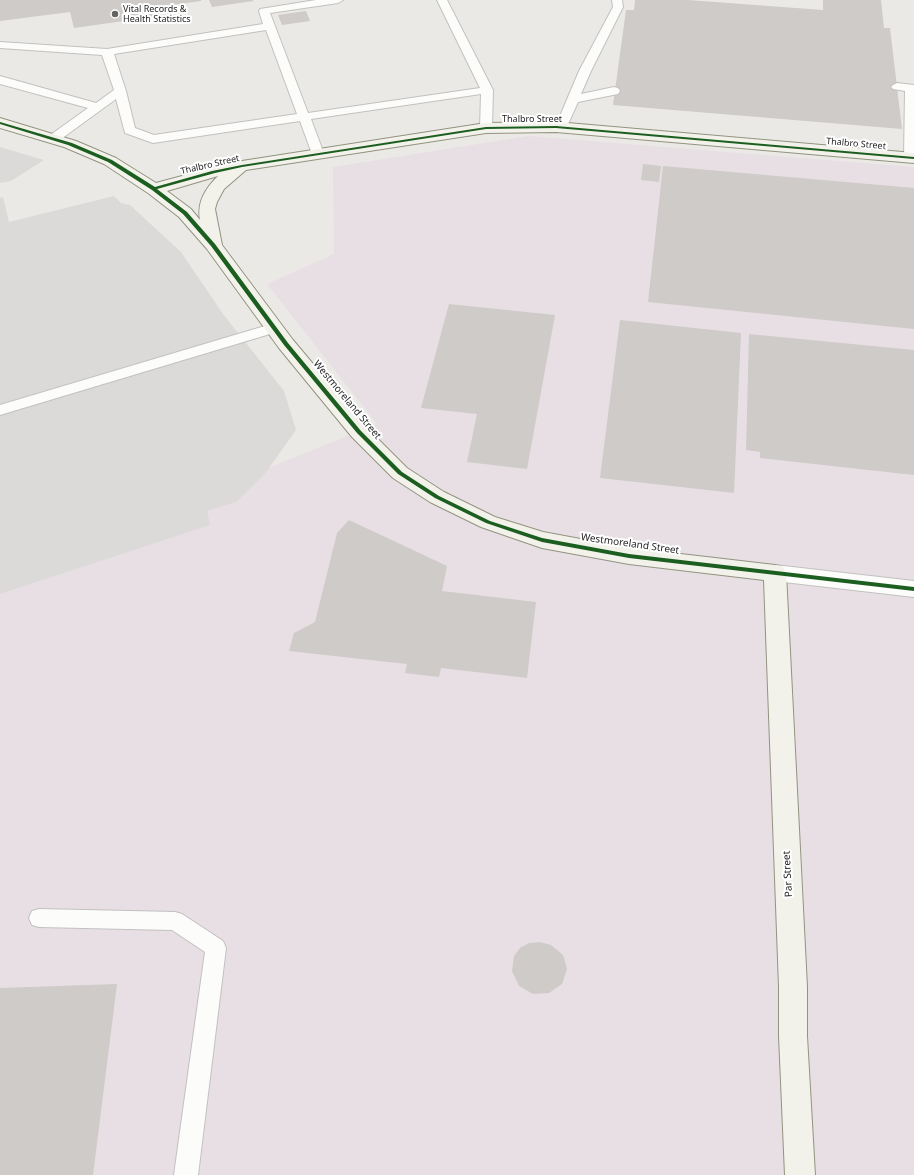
<!DOCTYPE html>
<html>
<head>
<meta charset="utf-8">
<style>
	body { margin:0 }
	canvas { display:block; background:#ebe9e6 }
</style>
</head>
<body>
<canvas width="914" height="1175"></canvas>
<script>
const g = document.querySelector('canvas').getContext('2d');
g.lineJoin = 'round';
function fillPath(path, color) {
  g.fillStyle = color;
  g.fill(path, 'evenodd');
}
function trace(path, color, width, dash) {
  g.strokeStyle = color;
  g.lineWidth = width;
  g.lineCap = dash ? 'butt' : 'round';
  g.setLineDash(dash || []);
  g.stroke(path);
}
function drawText(font, color, halo, rows, align = 'center') {
  g.font = font + ' "Noto Sans",sans-serif';
  g.lineWidth = 4;
  g.setLineDash([]);
  g.textBaseline = 'middle';
  g.strokeStyle = halo;
  g.fillStyle = color;
  for (const [text, x, y, turn = 0] of rows) {
    g.save();
    g.translate(x, y);
    g.rotate((+turn || 0) * Math.PI / 180);
    g.textAlign = isNaN(turn) ? turn : align;
    if (halo) g.strokeText(text, 0, 0);
    g.fillText(text, 0, 0);
    g.restore();
  }
}
fillPath(new Path2D(`
	M 528,136 L 914,167 L 914,1175 L 0,1175 L 0,576 L 377,424 L 267,284 L 334,254 L 333,167 Z`), '#e8dfe4');
fillPath(new Path2D(`
	M 0,147 L 44,160 L 11,181 L 0,183 Z
	M 114,196 L 121,203 L 130,205 L 181,252 L 223,314 L 284,391 L 296,430 L 264,475 L 236,502 L 207,511 L 210,525 L 0,594 L 0,198 L 3,197 L 9,222 Z`), '#dbdad9');
fillPath(new Path2D(`
	M 0,0 L 201,0 L 201,1 L 157,7 L 160,16 L 74,28 L 70,12 L 0,21 Z
	M 209,0 L 253,0 L 253,1 L 212,7 Z
	M 635,0 L 688,0 L 823,10 L 823,0 L 881,0 L 884,28 L 890,28 L 902,129 L 613,105 L 626,10 L 634,10 Z
	M 306,11 L 310,21 L 282,25 L 278,15 Z
	M 643,164 L 661,166 L 659,182 L 641,180 Z
	M 663,166 L 914,188 L 914,329 L 648,302 Z
	M 449,304 L 555,315 L 527,469 L 467,462 L 477,414 L 421,408 Z
	M 620,320 L 741,333 L 734,493 L 600,478 Z
	M 749,334 L 914,350 L 914,475 L 760,458 L 760,452 L 746,450 Z
	M 349,520 L 447,566 L 442,591 L 536,602 L 527,678 L 441,668 L 439,677 L 405,673 L 407,664 L 289,651 L 294,633 L 315,622 L 337,533 Z
	M 540,942 L 551,945 L 563,955 L 567,969 L 562,984 L 549,993 L 533,994 L 519,986 L 512,971 L 514,956 L 520,948 L 529,943 Z
	M 117,984 L 93,1175 L 0,1175 L 0,988 Z`), '#cecbc9');
const lane = new Path2D(`
	M 316,0 L 343,0 L 338,3 L 270,13 L 308,113 L 480,88 L 437,0 L 447,0 L 493,90 L 492,128 L 490,131 L 482,131 L 480,128 L 481,94 L 311,119 L 324,154 L 322,157 L 314,157 L 312,154 L 300,121 L 153,143 L 125,133 L 116,99 L 57,142 L 49,142 L 47,139 L 49,136 L 88,108 L 0,84 L 0,76 L 96,103 L 114,90 L 102,55 L 0,48 L 0,42 L 107,49 L 263,24 L 259,11 L 260,9 ZM 266,30 L 297,114 L 154,135 L 135,128 L 126,91 L 114,54 Z
	M 612,0 L 622,0 L 623,7 L 591,71 L 581,94 L 614,87 L 618,88 L 620,91 L 618,94 L 578,102 L 565,131 L 557,131 L 555,128 L 579,71 L 613,7 Z
	M 897,83 L 914,85 L 914,161 L 906,161 L 904,158 L 905,91 L 893,89 L 891,87 L 893,85 Z
	M 275,323 L 280,325 L 282,328 L 280,331 L 0,415 L 0,405 Z
	M 39,909 L 175,912 L 182,914 L 223,941 L 226,948 L 198,1175 L 174,1175 L 205,952 L 172,930 L 39,927 L 32,925 L 29,918 L 32,911 Z`);
const street = new Path2D(`
	M 775,565 L 914,581 L 914,597 L 775,581 L 767,579 L 764,573 L 767,567 Z`);
const secondary = new Path2D(`
	M 0,118 L 76,141 L 116,158 L 156,183 L 208,169 L 242,161 L 486,123 L 556,122 L 914,153 L 914,163 L 556,132 L 486,133 L 246,170 L 224,189 L 217,202 L 215,209 L 222,245 L 293,340 L 366,427 L 407,468 L 444,492 L 495,517 L 543,532 L 629,548 L 775,565 L 783,567 L 786,573 L 807,987 L 807,1036 L 815,1175 L 785,1175 L 779,1036 L 779,987 L 764,580 L 629,564 L 542,548 L 481,527 L 430,502 L 393,478 L 352,437 L 279,348 L 207,249 L 179,217 L 148,193 L 104,164 L 64,147 L 0,128 ZM 218,176 C 205,189 197,202 200,220 L 191,209 L 167,191 Z`);
trace(lane, '#c2c1c0', 2);
trace(street, '#c2c1c0', 2);
trace(secondary, '#929380', 2);
fillPath(lane, '#fcfcfb');
fillPath(street, '#fcfcfb');
fillPath(secondary, '#f2f2ea');
fillPath(new Path2D(`
	M 0,122 L 72,143 L 112,160 L 155,187 L 212,171 L 242,165 L 486,127 L 556,126 L 914,157 L 914,159 L 556,128 L 486,129 L 242,167 L 215,173 L 157,189 L 187,212 L 215,244 L 288,343 L 361,431 L 402,472 L 439,496 L 490,521 L 542,538 L 629,554 L 914,587 L 914,591 L 629,558 L 542,542 L 486,523 L 435,498 L 398,474 L 357,433 L 284,345 L 211,246 L 183,214 L 152,190 L 108,162 L 68,145 L 0,124 Z`), '#1b5e20');
for (const [x, y, r, color] of [
	[115,14,4,"#656463"]
]) {
  const dot = new Path2D();
  dot.arc(x, y, r, 0, 2 * Math.PI);
  g.fillStyle = color;
  g.fill(dot);
  trace(dot, '#fff', 1.5);
}
drawText('9px', '#1d1d1d', '#fff', [
	["Vital Records &",123,9],
	["Health Statistics",123,19]
], 'left');
drawText('9px', '#1d1d1d', '#fff', [
	["Thalbro Street",532,119],
	["Thalbro Street",856,144,5],
	["Thalbro Street",210,165,-13]
]);
drawText('10px', '#1d1d1d', '#fff', [
	["Westmoreland Street",347,400,50],
	["Westmoreland Street",630,544,8],
	["Par Street",788,874,-93]
]);
</script>
</body>
</html>
